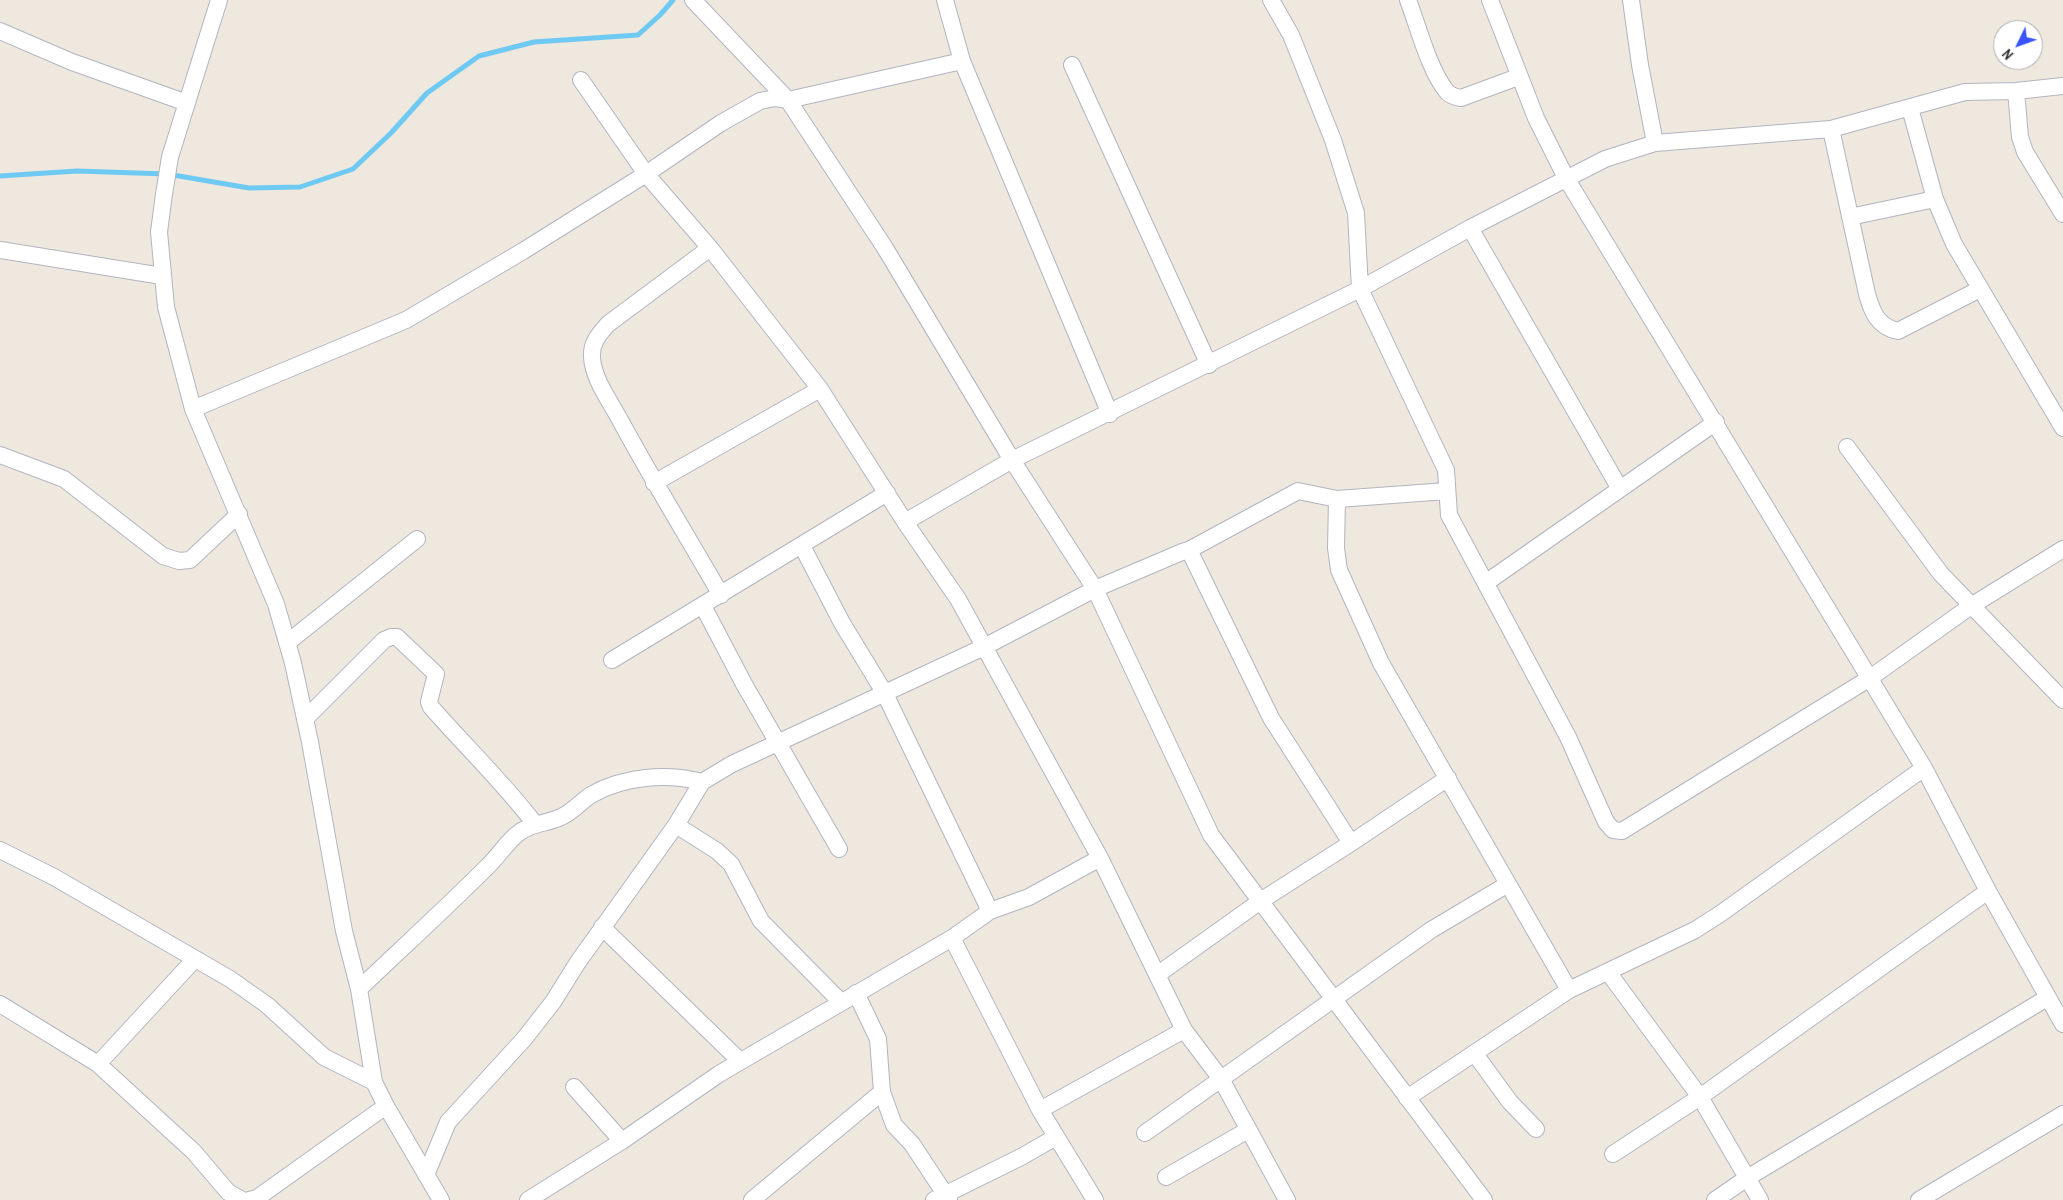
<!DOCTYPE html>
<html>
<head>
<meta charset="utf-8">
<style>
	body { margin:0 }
	#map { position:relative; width:2063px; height:1200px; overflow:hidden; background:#eee8de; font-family:"Archivo Narrow",sans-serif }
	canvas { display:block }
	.north { position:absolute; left:1993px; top:20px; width:50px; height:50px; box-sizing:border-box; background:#fff; border:1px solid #ababab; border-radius:50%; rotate:228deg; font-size:14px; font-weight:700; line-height:20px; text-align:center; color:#2c2c2c }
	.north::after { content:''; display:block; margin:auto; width:18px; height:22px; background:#3a55ff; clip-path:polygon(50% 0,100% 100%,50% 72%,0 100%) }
</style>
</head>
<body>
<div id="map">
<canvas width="2063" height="1200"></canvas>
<div class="north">N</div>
</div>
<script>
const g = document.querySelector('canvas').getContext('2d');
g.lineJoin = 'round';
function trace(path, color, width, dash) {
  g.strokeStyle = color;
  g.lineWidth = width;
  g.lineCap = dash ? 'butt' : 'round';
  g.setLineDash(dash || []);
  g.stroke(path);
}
trace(new Path2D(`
	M 0,176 L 77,171 L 167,174 L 249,188 L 300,187 L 353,169 L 391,133 L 427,93 L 479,56 L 534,42 L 638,35 L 660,15 L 673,0`), '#6ec9f3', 5);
const minor = new Path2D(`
	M 219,0 L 170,157 L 164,194 L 159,232 L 166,307 L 193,409 L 276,604 L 293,663 L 310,742 L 344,931 L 359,989 L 374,1082 L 386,1106 L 441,1200
	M 693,0 L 788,100 L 885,248 L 1012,460 L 1095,589 L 1211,835 L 1484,1200
	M 945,0 L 962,61 L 1110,414
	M 1271,0 L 1291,35 L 1333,140 L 1356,213 L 1360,289 L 1446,470 L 1449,515 L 1568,737 L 1606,822 L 1613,830 L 1622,831 L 1870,678 L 1971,606 L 2063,549
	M 1408,0 C 1418,26 1429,70 1447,92 C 1451,96 1455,97 1461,98 L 1518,77
	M 1490,0 L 1536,118 L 1566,178 L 1924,768 L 1988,891 L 2063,1024
	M 1631,0 L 1640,65 L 1655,143
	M 0,31 L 72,62 L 187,103
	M 1072,65 L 1209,365
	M 581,80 L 646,174 L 710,248 L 820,389 L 905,522 L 958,599 L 1100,858 L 1184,1030 L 1221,1079 L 1287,1200
	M 2016,91 L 2020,137 L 2025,152 L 2063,214
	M 1910,108 L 1935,199 L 1954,244 L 2063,428
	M 1831,129 L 1867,294 C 1872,312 1878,327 1898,331 L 1980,289
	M 1850,217 L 1935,199
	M 1470,228 L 1620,489
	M 710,248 L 608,324 C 599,334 591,343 592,357 C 593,379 610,401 620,420 C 652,479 687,536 721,595
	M 0,250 L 162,276
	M 193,409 L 406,320 L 523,251 L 646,174 L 721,123 L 760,101 L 775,98 L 788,100 L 962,61
	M 1847,447 L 1941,574 L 2063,700
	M 0,455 L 64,479 L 163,556 L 179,561 L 190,560 L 239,514
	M 654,483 L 820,389
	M 1447,491 L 1337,499 L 1336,548 L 1339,570 L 1381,663 L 1569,990
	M 905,522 L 1012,460 L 1360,289 L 1470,228 L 1605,159 L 1655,143 L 1831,129 L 1965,92 L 2016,91 L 2063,86
	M 802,546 L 842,623 L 884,692 L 990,911
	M 1189,550 L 1298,491 L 1337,499
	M 1487,582 L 1716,422
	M 703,606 L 744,684 L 839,849
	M 287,643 L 417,539
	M 612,660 L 887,493
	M 305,719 L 384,640 L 391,637 L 397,637 L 436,674 L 429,702 L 431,707 C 466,747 503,782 535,824
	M 676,825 L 717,851 L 731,864 L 761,921 L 841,1002
	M 0,850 L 54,877 L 230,979 L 267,1005 L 324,1057 L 374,1082
	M 602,927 L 740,1061
	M 952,938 L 1040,1110 L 1095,1200
	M 1608,972 L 1700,1097 L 1760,1200
	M 1157,975 L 1262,900 L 1351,843 L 1448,778
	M 359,989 C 402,948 446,908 488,866 C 498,856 506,844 516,835 C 530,823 546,824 561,817 C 573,812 580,802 591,795 C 623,776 667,773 702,782
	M 856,993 L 878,1039 L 882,1092 L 894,1125 L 912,1144 L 949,1200
	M 0,1004 L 98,1064 L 194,1152 L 228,1192 L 242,1200
	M 1475,1054 L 1510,1102 L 1536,1129
	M 98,1064 L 194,960
	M 574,1087 L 622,1141
	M 1407,1098 L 1569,990 L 1695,930 L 1720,914 L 1924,768
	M 1040,1110 L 1184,1030
	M 1145,1133 L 1431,930 L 1508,884
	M 1613,1154 L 1700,1097 L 1988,891
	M 426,1175 L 448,1122 L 524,1039 L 553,1002 L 578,962 L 676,825 L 702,782 L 732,764 L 984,647 L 1095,589 L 1182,552 L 1189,550 L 1271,718 L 1351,843
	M 1166,1177 L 1248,1130
	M 249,1200 L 257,1198 L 386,1106
	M 528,1200 L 622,1141 L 719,1074 L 952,938 L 990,911 L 1029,897 L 1100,858
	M 752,1200 L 882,1092
	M 934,1200 L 1021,1157 L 1056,1137
	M 1715,1200 L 1747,1178 L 2047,998
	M 1919,1200 L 2063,1114`);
trace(minor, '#b2b4c0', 18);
trace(minor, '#fff', 16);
</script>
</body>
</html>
